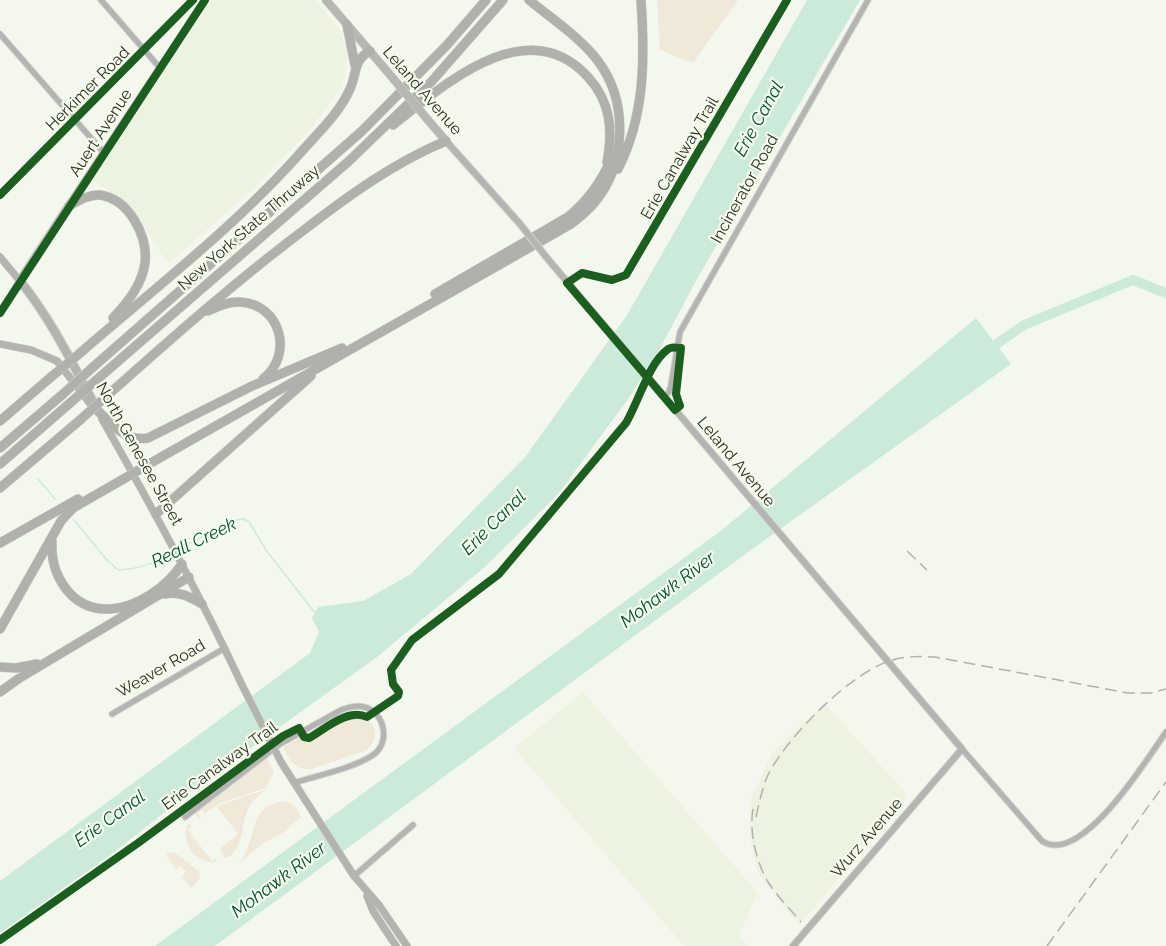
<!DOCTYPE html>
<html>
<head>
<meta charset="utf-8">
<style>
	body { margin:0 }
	canvas { display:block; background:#f4f7ee }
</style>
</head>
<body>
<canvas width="1166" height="946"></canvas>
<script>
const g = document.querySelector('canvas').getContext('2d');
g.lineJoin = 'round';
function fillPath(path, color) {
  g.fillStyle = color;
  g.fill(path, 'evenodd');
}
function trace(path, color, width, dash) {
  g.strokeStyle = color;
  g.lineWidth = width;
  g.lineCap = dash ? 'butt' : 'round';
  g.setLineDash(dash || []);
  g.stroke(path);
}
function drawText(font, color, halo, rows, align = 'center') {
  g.font = font + ' Raleway,sans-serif';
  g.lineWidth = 4.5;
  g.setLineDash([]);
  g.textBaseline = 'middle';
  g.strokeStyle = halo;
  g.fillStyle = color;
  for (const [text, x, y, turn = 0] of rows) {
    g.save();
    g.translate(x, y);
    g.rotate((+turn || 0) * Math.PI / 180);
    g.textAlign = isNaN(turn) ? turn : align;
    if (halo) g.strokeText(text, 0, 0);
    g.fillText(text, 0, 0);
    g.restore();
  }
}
fillPath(new Path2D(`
	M 211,0 L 316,0 L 342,33 L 347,52 L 346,68 L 340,89 L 309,131 L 251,191 L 168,264 L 132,208 L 92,179 Z
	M 583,692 L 758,893 L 739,935 L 748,946 L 684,946 L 514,748 Z
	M 824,703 L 908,795 L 799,926 L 758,873 L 750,838 L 750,801 L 773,752 Z`), '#edf3e1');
fillPath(new Path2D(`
	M 657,0 L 738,0 L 693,63 L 660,50 Z
	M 352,716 C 374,716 383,735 367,750 L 312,769 C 295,771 289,760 283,747 L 301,737 L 307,740 L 310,739 Z
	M 267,757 L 274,772 L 266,788 L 220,803 L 205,814 L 202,810 L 198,813 L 201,818 L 199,819 L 195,814 L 204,806 Z
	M 266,790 C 260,795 253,800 249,807 C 241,822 244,854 225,858 L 221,852 L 221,848 L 238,834 L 217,807 L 242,797 Z
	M 283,801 C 292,802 299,809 301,817 L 284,832 L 262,844 L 236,866 C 238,863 244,858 246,852 C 257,828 251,807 283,801 Z
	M 188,823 L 192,826 L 188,830 L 212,861 L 216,858 L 217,862 C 195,864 180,843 188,823 Z
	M 170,852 L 175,853 L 200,872 L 199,880 L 191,888 L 181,877 L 186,872 L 181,866 L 176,870 L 166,855 Z`), '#f0e9d9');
fillPath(new Path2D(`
	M 807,0 L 860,0 L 697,279 L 656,356 L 628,399 L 559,493 L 487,565 L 377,657 L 198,786 L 113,853 L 0,933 L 0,881 L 310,653 L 319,632 L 312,618 L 318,607 L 363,601 L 411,574 L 526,456 L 627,315 Z
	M 976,318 L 1011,364 L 748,552 L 215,946 L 155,946 L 722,530 Z`), '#ccead9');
trace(new Path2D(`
	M 38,479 L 55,499
	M 74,520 L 106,559 L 118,570 C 140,569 154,563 172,553
	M 177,550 L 233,520 L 243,519 L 249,522 L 266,550 L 315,613`), '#ccead9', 1.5);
trace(new Path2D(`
	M 985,352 L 1024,325 L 1133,280 L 1166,293`), '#ccead9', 10);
const minor = new Path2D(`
	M 101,0 L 160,68
	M 0,34 L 104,153
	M 664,397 L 669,392 L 671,385 L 680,332 L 868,0
	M 112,714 L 225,648
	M 962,749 L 1042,841 C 1081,867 1147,759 1166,732
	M 185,817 L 280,744 L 341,710 C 349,707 356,705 364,707 C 385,712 391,743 373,755 C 354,768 316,776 294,783
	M 354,876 L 413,825`);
const tertiary = new Path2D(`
	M 446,141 L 520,224
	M 547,258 L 962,749 L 793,946`);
const secondary = new Path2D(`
	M 0,195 L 193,0
	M 69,205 L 205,0
	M 0,257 L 20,281 L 0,313
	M 0,344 L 31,350 L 57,361 L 92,406
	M 102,419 C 151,505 199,593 241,683
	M 281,762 L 354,876 L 379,905 L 407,946
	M 367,896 L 373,911 L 396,946`);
const primary = new Path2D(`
	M 326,0 L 386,70
	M 428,120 L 446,141`);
const trunk = new Path2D(`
	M 69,206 L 20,281 C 52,320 74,367 98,411`);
const motorway = new Path2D(`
	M 347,25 L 355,65
	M 393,125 C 444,85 527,10 588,77 C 611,102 613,131 607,162
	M 618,169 C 645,116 645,59 641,0
	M 69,206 C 77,201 90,194 100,195 C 129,199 148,236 145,263 C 142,285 127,303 113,318
	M 435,294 L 568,217 C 589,200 602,181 612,157
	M 208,311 C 218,306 229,301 240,302 C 281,304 294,355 263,379
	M 79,354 C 155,288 236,226 302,151 C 319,132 340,112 350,89 C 357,74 353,60 370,51
	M 92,368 L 362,131 L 447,45 L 486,0
	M 101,376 L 349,161 L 432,81 L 503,0
	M 109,394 C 172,338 236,281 304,230 C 348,196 395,162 446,141
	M 98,411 C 113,425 125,442 148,438 L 252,386 L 342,348
	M 0,421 L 51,377
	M 0,448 L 63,394
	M 0,464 L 70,403
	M 149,464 L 571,224 C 580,217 588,211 595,202 C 627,163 628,101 598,61 C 580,37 552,19 529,0
	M 0,488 L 80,420
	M 156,514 L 311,376
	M 52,541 C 50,576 72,611 110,609 C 137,608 168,586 182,564
	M 0,543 L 78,499
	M 164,594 C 179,591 189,596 202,604
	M 0,629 L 61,521 L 73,508 L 120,481
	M 0,667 L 16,668 L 37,664
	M 0,692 L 18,679 L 189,577`);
trace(minor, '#cfd2cb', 7);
trace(tertiary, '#cfd2cb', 8);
trace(secondary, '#cfd2cb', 8);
trace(primary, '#cfd2cb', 9);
trace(trunk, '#cfd2cb', 10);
trace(motorway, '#cfd2cb', 10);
trace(minor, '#b4b5b2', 5);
trace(tertiary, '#b4b5b2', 6);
trace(secondary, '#b3b4af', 7);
trace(primary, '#b6b7b2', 8);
trace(trunk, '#b3b4af', 8);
trace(motorway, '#b0b1ac', 9);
trace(new Path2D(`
	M 907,551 L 927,570
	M 753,809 C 749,832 756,861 768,882 C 777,896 790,909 801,922
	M 756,817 C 759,803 762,790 767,777 C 785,739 848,675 889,661 C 904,656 919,656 935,657 L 1128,693 L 1151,693 L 1166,689
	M 1047,946 L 1166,782`), '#b0b2ad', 1.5, [12, 6]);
const tertiaryBridge = new Path2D(`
	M 520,224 L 547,258`);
const secondaryBridge = new Path2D(`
	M 241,683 L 281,762`);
const primaryBridge = new Path2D(`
	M 386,70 L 428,120`);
const motorwayBridge = new Path2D(`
	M 51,377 L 79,354
	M 63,394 L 92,368
	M 70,403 L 101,376
	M 80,420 L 109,394
	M 120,481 L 149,464`);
trace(tertiaryBridge, '#cfd2cb', 8, []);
trace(secondaryBridge, '#cfd2cb', 8, []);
trace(primaryBridge, '#cfd2cb', 9, []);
trace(motorwayBridge, '#cfd2cb', 10, []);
trace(tertiaryBridge, '#b4b5b2', 6);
trace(secondaryBridge, '#b3b4af', 7);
trace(primaryBridge, '#b6b7b2', 8);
trace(motorwayBridge, '#b0b1ac', 9);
trace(new Path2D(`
	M 0,195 L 193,0
	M 0,313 L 205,0
	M 0,940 L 138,843 L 283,736 L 299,728 L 304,737 L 309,738 C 325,729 348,708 367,717 L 398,696 L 399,692 L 393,684 L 391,670 L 412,640 L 499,574 L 626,423 C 638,403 649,363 667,350 C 671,346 676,348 681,348 L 676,394 L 680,406 L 675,410 C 639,368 603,325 567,283 L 582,273 L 612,280 L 626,275 L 787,0`), '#1b5e20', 8);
drawText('16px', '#2c2e28', '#f5fbea', [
	["Herkimer Road",88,89,-45],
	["Leland Avenue",422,91,49],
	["Auert Avenue",101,133,-57],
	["Erie Canalway Trail",680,158,-60],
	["Incinerator Road",745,189,-61],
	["New York State Thruway",249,228,-41],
	["North Genesee Street",139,454,61],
	["Leland Avenue",736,462,50],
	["Weaver Road",161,669,-30],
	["Erie Canalway Trail",220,766,-36],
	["Wurz Avenue",867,838,-49]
]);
drawText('italic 18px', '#025138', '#f5fbea', [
	["Erie Canal",759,119,-61],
	["Erie Canal",494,523,-45],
	["Reall Creek",194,543,-26],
	["Mohawk River",668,590,-37],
	["Erie Canal",110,819,-36],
	["Mohawk River",279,880,-37]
]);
</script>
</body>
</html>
